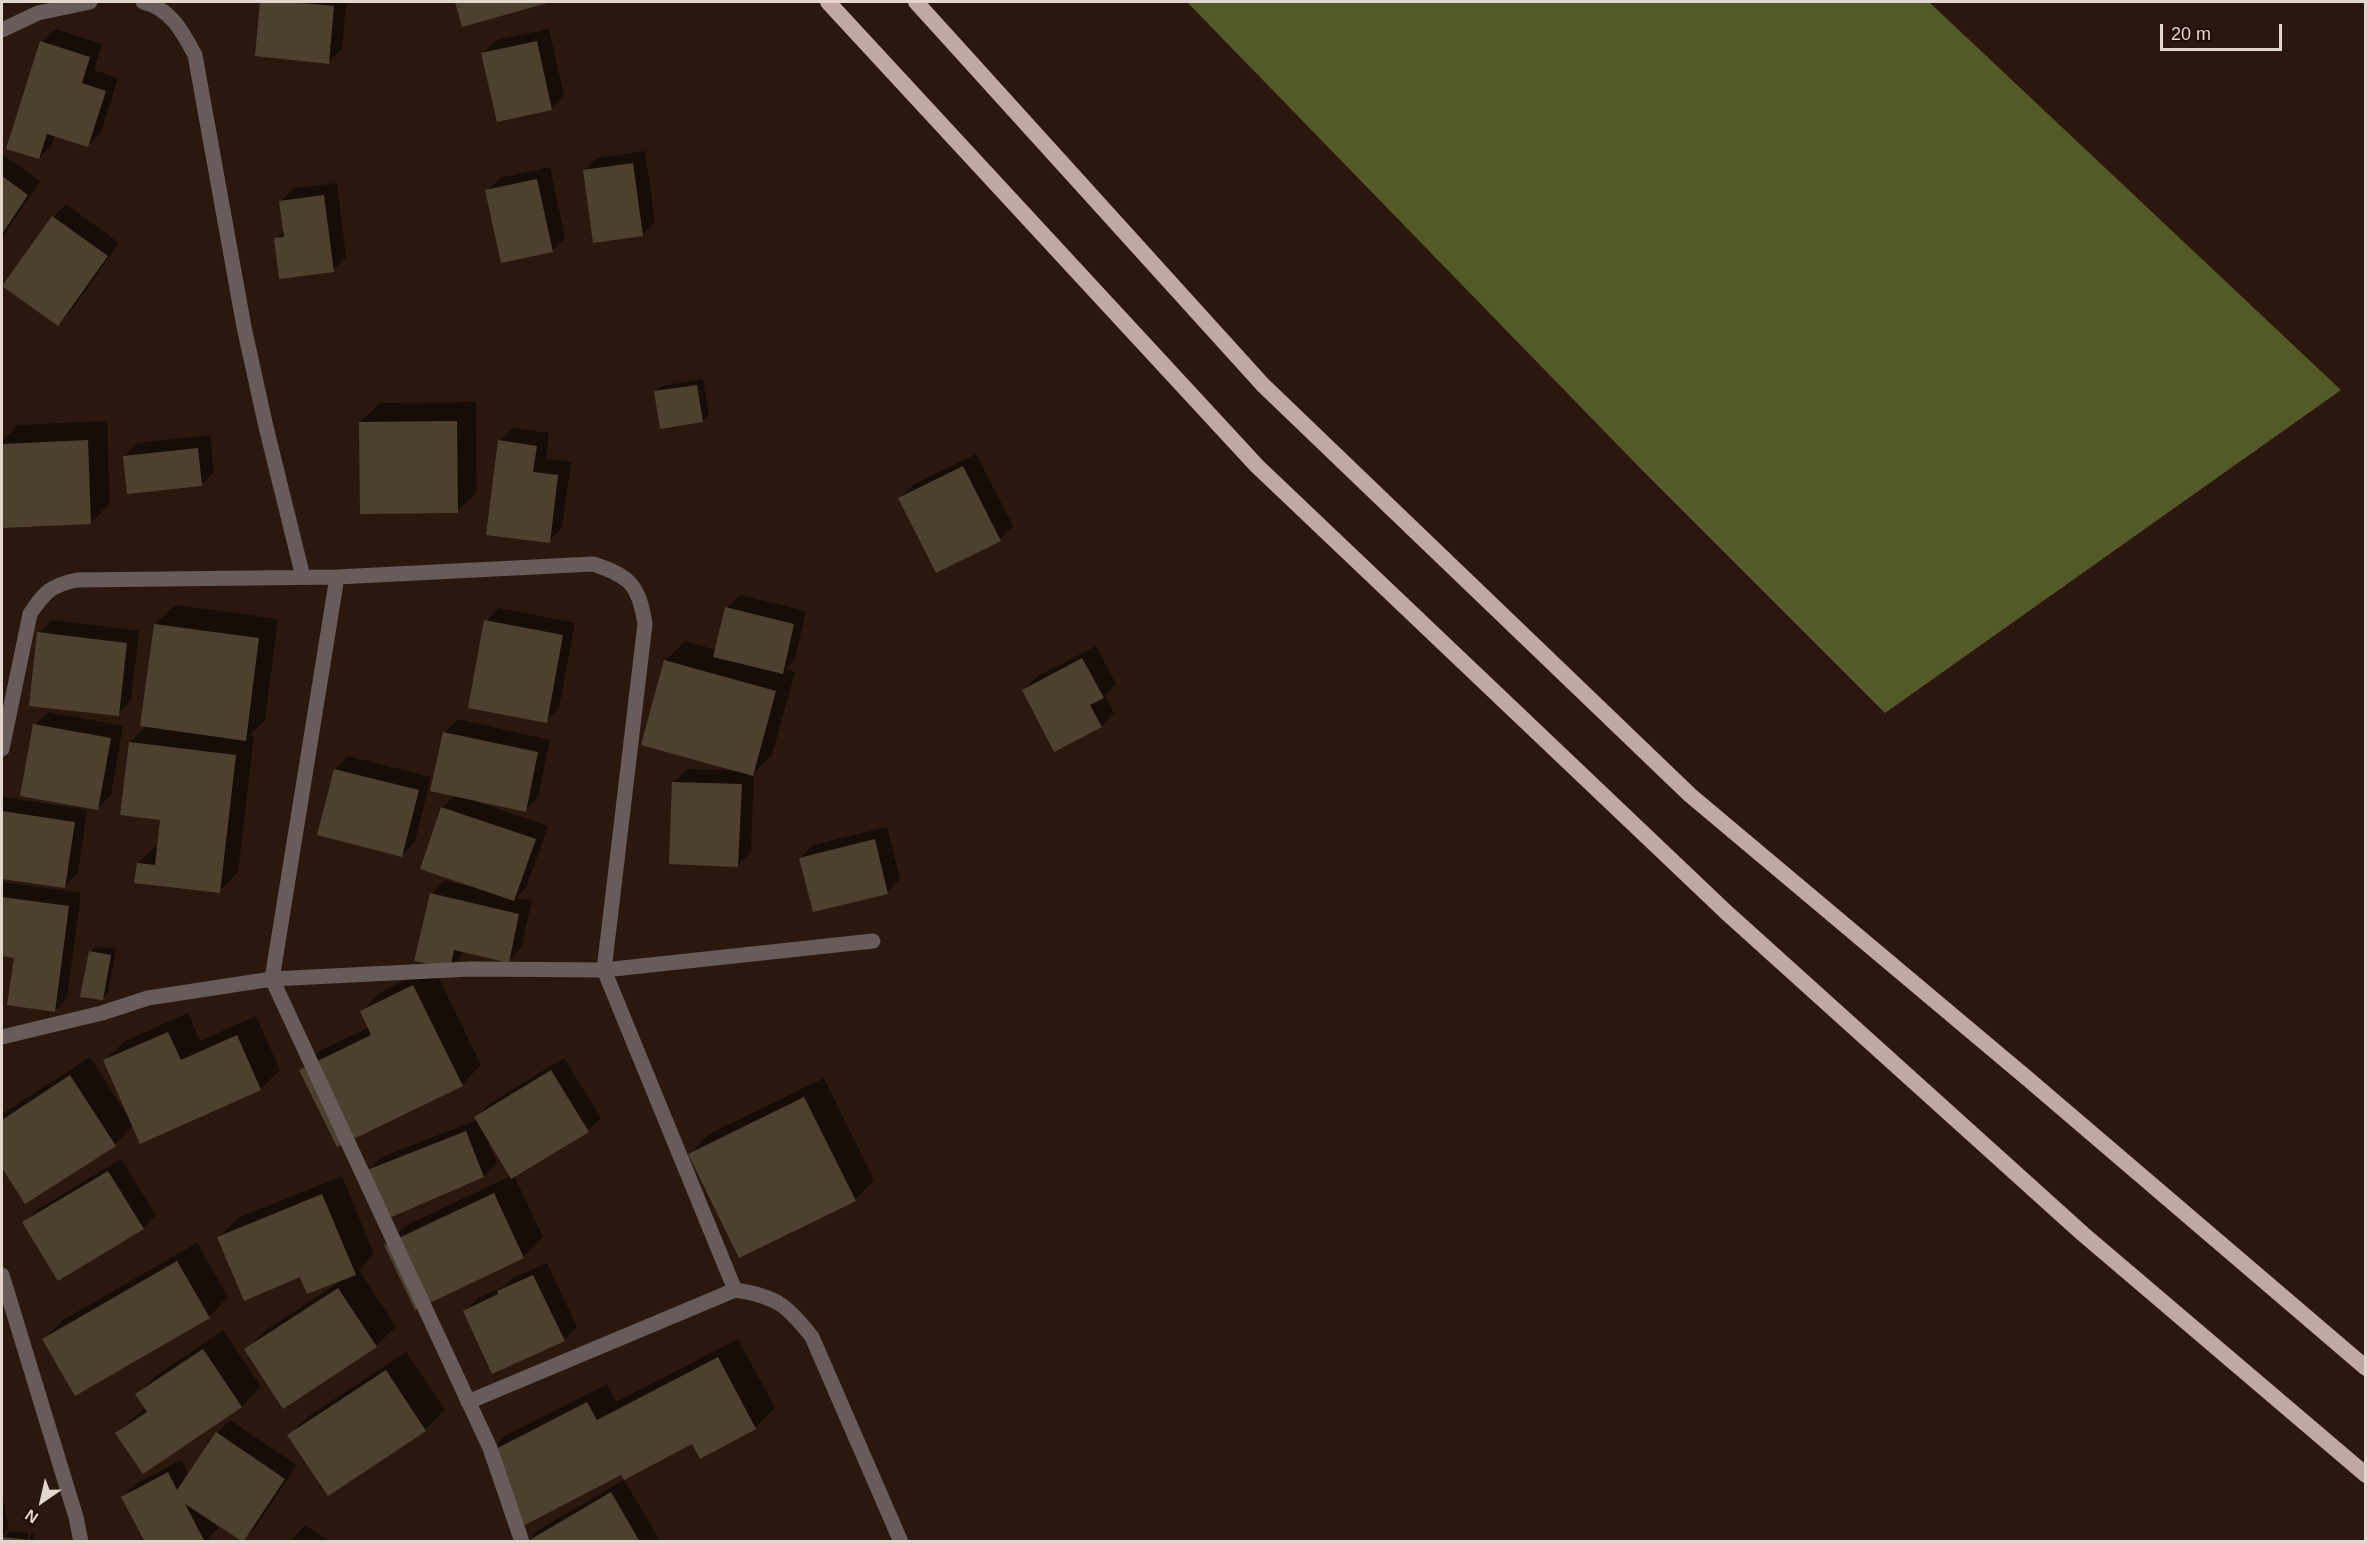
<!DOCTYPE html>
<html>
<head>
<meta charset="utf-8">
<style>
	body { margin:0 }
	#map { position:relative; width:2367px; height:1543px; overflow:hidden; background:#2a180f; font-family:Arial,sans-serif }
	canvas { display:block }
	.frame { position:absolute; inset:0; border:3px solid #e3d6cf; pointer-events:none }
	.north { position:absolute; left:12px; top:1471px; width:60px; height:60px; -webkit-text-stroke:4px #200f07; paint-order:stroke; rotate:214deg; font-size:16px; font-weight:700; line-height:24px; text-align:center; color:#e3d6cf }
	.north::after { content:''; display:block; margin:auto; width:21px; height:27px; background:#e3d6cf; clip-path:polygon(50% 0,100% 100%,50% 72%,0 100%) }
	.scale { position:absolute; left:2160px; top:24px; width:122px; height:27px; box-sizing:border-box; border:3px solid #e3d6cf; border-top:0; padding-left:8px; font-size:18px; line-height:21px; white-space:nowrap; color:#e3d6cf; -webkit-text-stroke:4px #200f07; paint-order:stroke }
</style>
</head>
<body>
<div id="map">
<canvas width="2367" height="1543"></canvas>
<div class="frame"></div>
<div class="north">N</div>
<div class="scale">20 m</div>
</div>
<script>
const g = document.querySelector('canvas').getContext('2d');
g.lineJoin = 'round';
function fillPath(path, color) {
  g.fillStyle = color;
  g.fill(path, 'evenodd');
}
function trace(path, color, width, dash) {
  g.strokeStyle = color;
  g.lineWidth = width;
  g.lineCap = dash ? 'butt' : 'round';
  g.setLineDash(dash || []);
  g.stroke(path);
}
fillPath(new Path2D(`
	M 1187,2 L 1929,2 L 2341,390 L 1885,713 L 1640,468 Z`), '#545928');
fillPath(new Path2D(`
	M 262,2 L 346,2 L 342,49 L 329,62 L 257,55 Z
	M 456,2 L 548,2 L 463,25 Z
	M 55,29 L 102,44 L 94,70 L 118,78 L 101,132 L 88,145 L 55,135 L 52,145 L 39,158 L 42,42 Z
	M 549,29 L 564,96 L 551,109 L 483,53 L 496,40 Z
	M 645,151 L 655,222 L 642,235 L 584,171 L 597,158 Z
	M 2,154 L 40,181 L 2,238 Z
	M 550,167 L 565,238 L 552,251 L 487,191 L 500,178 Z
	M 337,183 L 346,257 L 333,270 L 275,239 L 285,230 L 281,201 L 294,188 Z
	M 66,204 L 119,243 L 71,311 L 58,324 L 53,217 Z
	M 703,379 L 709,415 L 702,421 L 655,392 L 662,386 Z
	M 476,402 L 477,492 L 457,511 L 360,422 L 380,403 Z
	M 107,421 L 110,503 L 91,523 L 3,527 L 2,436 L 3,440 L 18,425 Z
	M 513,428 L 549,433 L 546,459 L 571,462 L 562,528 L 549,541 L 499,441 Z
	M 210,435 L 214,472 L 201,485 L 124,456 L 137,443 Z
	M 976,454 L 1013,526 L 1000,539 L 900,498 L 913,485 Z
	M 740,595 L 806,611 L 795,659 L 785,669 L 795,672 L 772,755 L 754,773 L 751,852 L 738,865 L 674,782 L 687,769 L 735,770 L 665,661 L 685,641 L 716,650 L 727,608 Z
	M 175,605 L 278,619 L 265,720 L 250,735 L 254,736 L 238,872 L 219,892 L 138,863 L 158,844 L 162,818 L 130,742 L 147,726 L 155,624 Z
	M 499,608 L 575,623 L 559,708 L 546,721 L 486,621 Z
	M 52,620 L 139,631 L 131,701 L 118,714 L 39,633 Z
	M 1096,646 L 1116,684 L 1105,695 L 1114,713 L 1101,726 L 1023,690 L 1036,677 Z
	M 48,712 L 123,726 L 111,795 L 98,808 L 35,725 Z
	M 458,719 L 550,740 L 538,797 L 525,810 L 475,799 L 475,801 L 548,826 L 527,886 L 516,898 L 532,901 L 521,948 L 508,961 L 463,950 L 462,955 L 449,968 L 431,894 L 444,881 L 468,886 L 469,884 L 442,808 L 455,795 L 445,732 Z
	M 348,756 L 431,777 L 415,842 L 402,855 L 335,769 Z
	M 3,797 L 87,810 L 78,873 L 65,886 L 2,877 Z
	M 887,827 L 900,879 L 887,892 L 800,858 L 813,845 Z
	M 2,882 L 81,893 L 67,998 L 54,1011 L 15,956 L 2,954 Z
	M 96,946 L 116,949 L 108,993 L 102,999 L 90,952 Z
	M 433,966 L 481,1065 L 462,1085 L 301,1070 L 320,1051 L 369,1027 L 362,1011 L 381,992 Z
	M 188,1013 L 200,1041 L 256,1016 L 280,1070 L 260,1089 L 134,1125 L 115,1144 L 25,1202 L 2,1165 L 2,1114 L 90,1057 L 127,1115 L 105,1060 L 125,1041 Z
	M 564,1058 L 601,1118 L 588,1131 L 514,1176 L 543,1237 L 523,1257 L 386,1245 L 405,1226 L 511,1176 L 489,1139 L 487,1140 L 497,1163 L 484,1176 L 387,1217 L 369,1170 L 382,1157 L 477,1120 L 476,1117 L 489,1104 Z
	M 824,1078 L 874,1180 L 855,1200 L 690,1154 L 709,1134 Z
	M 121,1159 L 156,1215 L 143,1228 L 24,1223 L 37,1210 Z
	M 342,1176 L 374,1254 L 359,1270 L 396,1327 L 376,1346 L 246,1349 L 266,1330 L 341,1281 L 301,1275 L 219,1237 L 238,1218 Z
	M 197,1243 L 228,1297 L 209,1317 L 44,1339 L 63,1320 Z
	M 547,1263 L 577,1327 L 564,1340 L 465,1312 L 478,1298 L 505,1286 L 512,1278 Z
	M 223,1330 L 261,1387 L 242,1406 L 143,1472 L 117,1433 L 146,1407 L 137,1394 L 157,1375 Z
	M 738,1339 L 775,1408 L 755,1428 L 693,1442 L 622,1473 L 486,1455 L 505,1436 L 607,1384 L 616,1402 Z
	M 406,1352 L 445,1410 L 425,1430 L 289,1435 L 309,1416 Z
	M 230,1420 L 297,1465 L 255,1528 L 242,1541 L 215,1522 L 218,1528 L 205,1542 L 123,1497 L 136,1484 L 181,1460 L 189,1475 L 217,1433 Z
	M 624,1480 L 658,1537 L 654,1542 L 527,1542 L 537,1531 Z
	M 2,1495 L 9,1528 L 2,1535 Z
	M 305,1525 L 330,1542 L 290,1542 Z
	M 10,1531 L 28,1533 L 27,1542 L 4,1538 Z
	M 31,1534 L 34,1534 L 33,1542 L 30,1542 Z`), '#0007');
fillPath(new Path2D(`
	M 260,2 L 290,2 L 334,6 L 329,64 L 255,56 Z
	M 455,2 L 551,2 L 462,27 Z
	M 40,41 L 90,57 L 82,83 L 106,91 L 88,147 L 47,134 L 39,159 L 6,149 Z
	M 537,41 L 552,110 L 497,122 L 481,53 Z
	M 633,163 L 643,236 L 593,243 L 583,170 Z
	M 2,176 L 28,195 L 2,234 Z
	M 537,179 L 553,252 L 501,263 L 485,190 Z
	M 324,195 L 334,272 L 279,279 L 274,238 L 284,237 L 279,201 Z
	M 52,216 L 108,256 L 58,326 L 2,286 Z
	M 697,385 L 703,422 L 660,429 L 654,391 Z
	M 457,421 L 458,513 L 360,514 L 359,422 Z
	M 88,440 L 91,524 L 2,528 L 2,444 Z
	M 498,440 L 537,446 L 533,472 L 558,475 L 550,543 L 486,535 Z
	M 198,448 L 202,486 L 127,494 L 123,456 Z
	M 963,466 L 1001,541 L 936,573 L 898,498 Z
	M 725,607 L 794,624 L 783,674 L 713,657 Z
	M 484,620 L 563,635 L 547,723 L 468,708 Z
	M 154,624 L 259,638 L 246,741 L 140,726 Z
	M 37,632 L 127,643 L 119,716 L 29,706 Z
	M 1082,658 L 1104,698 L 1090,705 L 1102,727 L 1054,752 L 1022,690 Z
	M 664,660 L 776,691 L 753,776 L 641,745 Z
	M 33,724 L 111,738 L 98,810 L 20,796 Z
	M 443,732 L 538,752 L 526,812 L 430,791 Z
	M 129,742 L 236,755 L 220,893 L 134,883 L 137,863 L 155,865 L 160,820 L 120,815 Z
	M 334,769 L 419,790 L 402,857 L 317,835 Z
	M 672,782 L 742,784 L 738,867 L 669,864 Z
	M 441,807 L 536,839 L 514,901 L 420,869 Z
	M 2,811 L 75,822 L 65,888 L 2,879 Z
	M 875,839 L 888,894 L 813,912 L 799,858 Z
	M 430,893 L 519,914 L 509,963 L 454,950 L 450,969 L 414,961 Z
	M 2,897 L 69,906 L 55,1012 L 7,1005 L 14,958 L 2,956 Z
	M 89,951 L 111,955 L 103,1000 L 80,997 Z
	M 413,985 L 463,1086 L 337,1147 L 299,1070 L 371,1035 L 360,1011 Z
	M 168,1032 L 181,1060 L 237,1035 L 261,1090 L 140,1144 L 103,1060 Z
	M 551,1070 L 589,1132 L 511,1179 L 474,1117 Z
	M 70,1075 L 116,1146 L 25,1204 L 2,1168 L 2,1120 Z
	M 804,1097 L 856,1201 L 739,1258 L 688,1154 Z
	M 466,1131 L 484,1177 L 387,1219 L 367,1170 Z
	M 108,1171 L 144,1229 L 58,1281 L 22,1222 Z
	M 494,1193 L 524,1258 L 415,1310 L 384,1245 Z
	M 322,1194 L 356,1275 L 307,1294 L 300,1277 L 244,1301 L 217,1237 Z
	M 177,1261 L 210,1318 L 75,1396 L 42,1339 Z
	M 533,1275 L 565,1341 L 492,1374 L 463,1311 L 498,1294 L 497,1291 Z
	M 338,1288 L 377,1347 L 283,1409 L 244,1349 Z
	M 203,1349 L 242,1407 L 143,1474 L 115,1433 L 147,1412 L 135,1394 Z
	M 718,1357 L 756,1429 L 700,1459 L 692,1444 L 624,1480 L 621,1475 L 521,1527 L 484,1455 L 587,1402 L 597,1420 Z
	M 386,1370 L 426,1431 L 328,1496 L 287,1435 Z
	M 216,1432 L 285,1479 L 243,1542 L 185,1504 L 205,1542 L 145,1542 L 121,1497 L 168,1472 L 177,1490 Z
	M 611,1492 L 640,1542 L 526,1542 Z
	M 2,1537 L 30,1540 L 30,1542 L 2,1542 Z`), '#4e402f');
trace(new Path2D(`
	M 143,2 C 171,9 182,31 195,55 L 244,327 L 266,427 L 303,577
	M 2,30 L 38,13 L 90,2
	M 337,577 L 272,979 L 490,1448 L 522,1542
	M 2,749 L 30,614 C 44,592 52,585 77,580 L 337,577 L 593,564 C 630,576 639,585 645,624 L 604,970 L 735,1290
	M 2,1037 L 102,1013 L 148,998 L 272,979 L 470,969 L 604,970 L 873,941
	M 468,1402 L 735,1290 C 776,1296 787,1305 812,1337 L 901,1542`), '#675c5a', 15);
trace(new Path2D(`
	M 2,1275 L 76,1517 L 81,1542`), '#675c5a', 15);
trace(new Path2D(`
	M 828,2 L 1257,466 L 1726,912 L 2083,1234 L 2366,1475
	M 916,2 L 1263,385 L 1690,795 L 2028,1079 L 2366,1368`), '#c1a8a2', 16);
</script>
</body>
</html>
